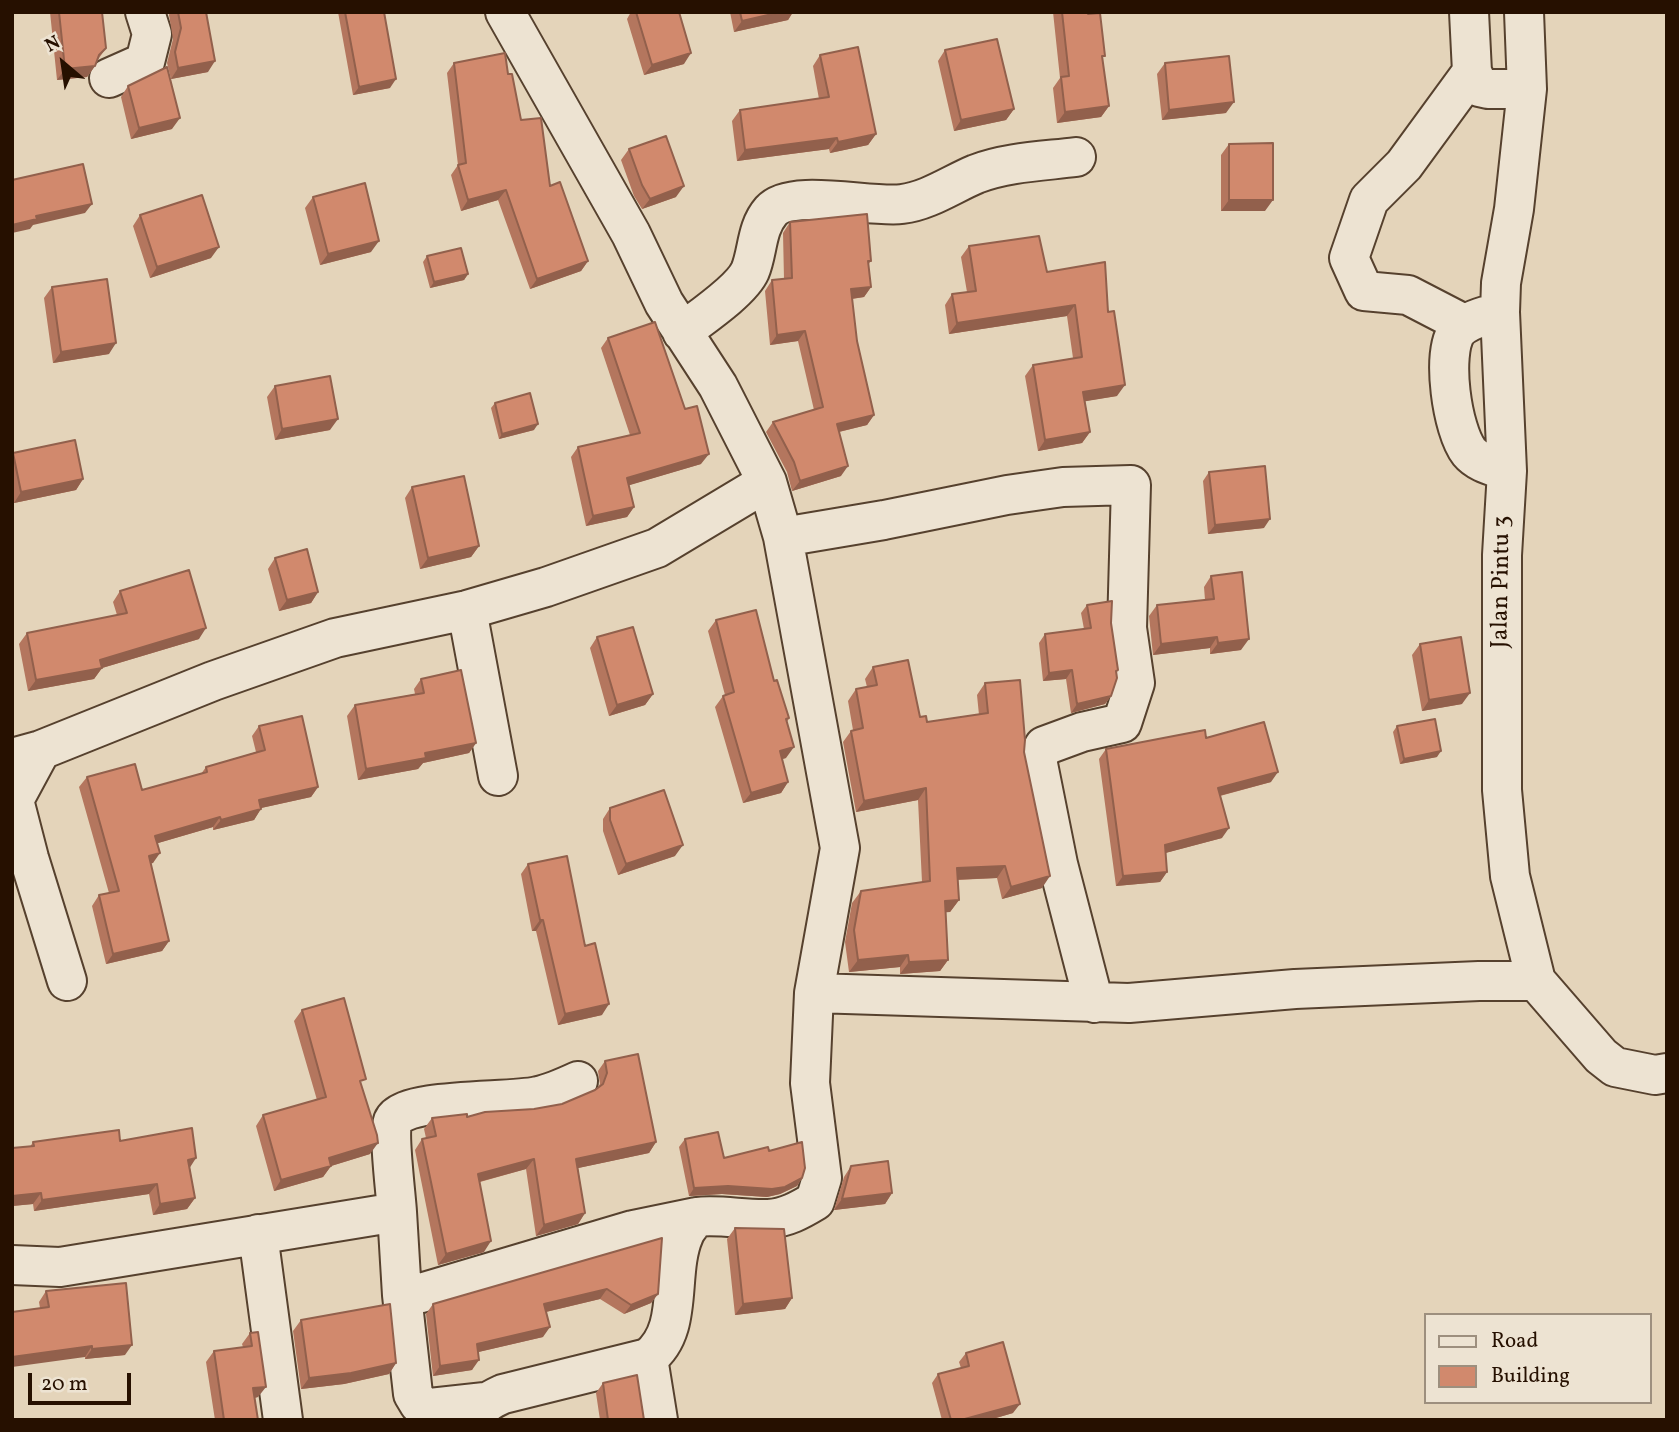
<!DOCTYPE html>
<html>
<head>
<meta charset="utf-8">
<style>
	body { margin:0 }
	#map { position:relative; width:1679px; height:1432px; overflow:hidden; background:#e4d4ba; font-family:Vollkorn,serif }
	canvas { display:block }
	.frame { position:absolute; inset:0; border:14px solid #261000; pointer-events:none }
	.legend { position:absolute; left:1424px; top:1313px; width:228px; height:91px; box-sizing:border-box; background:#ede3d2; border:2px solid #9d8f7e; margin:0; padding:9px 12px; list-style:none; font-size:21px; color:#261000 }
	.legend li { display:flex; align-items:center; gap:14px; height:35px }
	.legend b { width:35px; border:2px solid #9d8f7e }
	.north { position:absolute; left:28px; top:28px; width:70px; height:70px; -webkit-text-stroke:5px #ede3d2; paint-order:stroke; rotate:331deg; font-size:19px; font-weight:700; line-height:28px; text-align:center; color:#261000 }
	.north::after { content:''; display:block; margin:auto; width:24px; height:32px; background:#261000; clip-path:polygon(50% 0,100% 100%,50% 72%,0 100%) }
	.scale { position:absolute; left:28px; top:1373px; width:103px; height:32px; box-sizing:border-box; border:4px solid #261000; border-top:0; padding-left:9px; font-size:21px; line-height:24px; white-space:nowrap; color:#261000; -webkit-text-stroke:5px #ede3d2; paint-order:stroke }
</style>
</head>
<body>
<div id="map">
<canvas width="1679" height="1432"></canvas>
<div class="frame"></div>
<ul class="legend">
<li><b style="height:9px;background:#ede3d2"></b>Road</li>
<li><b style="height:19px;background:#d1896d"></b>Building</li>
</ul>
<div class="north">N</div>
<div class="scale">20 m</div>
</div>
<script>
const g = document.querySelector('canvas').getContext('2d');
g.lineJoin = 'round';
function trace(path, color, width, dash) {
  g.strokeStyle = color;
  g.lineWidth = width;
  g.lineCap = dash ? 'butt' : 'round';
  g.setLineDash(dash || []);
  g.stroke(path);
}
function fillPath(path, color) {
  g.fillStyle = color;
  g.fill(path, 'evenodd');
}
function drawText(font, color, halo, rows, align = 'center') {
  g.font = font + ' Vollkorn,serif';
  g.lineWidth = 6;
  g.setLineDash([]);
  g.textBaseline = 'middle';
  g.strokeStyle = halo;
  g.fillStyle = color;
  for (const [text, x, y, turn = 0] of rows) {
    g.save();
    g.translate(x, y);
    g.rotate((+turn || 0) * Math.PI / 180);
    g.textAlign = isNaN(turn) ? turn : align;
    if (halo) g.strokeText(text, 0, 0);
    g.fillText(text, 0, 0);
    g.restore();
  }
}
const minor = new Path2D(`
	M 1469,12 L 1472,72 L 1479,87 L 1488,89 L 1527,89
	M 1524,12 L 1527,89 L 1514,209 L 1501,283 L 1500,312 L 1507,471 L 1502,555 L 1502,790 L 1510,876 L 1536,981 L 1601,1056 L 1615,1067 L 1655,1075 L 1667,1073
	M 109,78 L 145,62 L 152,34 L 145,12
	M 1485,316 C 1475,319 1464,323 1457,331 C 1441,354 1452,430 1469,452 C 1478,463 1493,466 1507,471
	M 1464,324 L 1408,295 L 1364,291 L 1349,258 L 1369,200 L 1404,165 L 1472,72
	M 682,332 C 700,318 741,291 750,271 C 758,252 756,228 771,211 C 791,188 871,208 902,204 C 928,201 952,184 976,174 C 1007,162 1044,161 1076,157
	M 783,537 L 884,520 L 1007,495 L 1063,487 L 1131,485 L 1127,628 L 1135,683 L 1122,723 L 1082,732 L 1044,746 L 1037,759 L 1058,864 L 1094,1003
	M 467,610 L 498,776
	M 41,750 L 14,800 L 29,858 L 67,981
	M 12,758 L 41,750 L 213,681 L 335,638 L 467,610 L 546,587 L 657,548 L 767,482
	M 814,993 L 1129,1003 L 1295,989 L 1479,981 L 1536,981
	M 397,1212 C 396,1195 388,1134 393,1121 C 403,1097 511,1103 538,1096 C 552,1093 565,1087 578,1081
	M 258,1234 L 283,1420
	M 12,1265 L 60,1267 L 397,1212 L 402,1295 L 421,1293 L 633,1230 L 696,1217
	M 402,1295 L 413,1394 L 419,1404 L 430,1408 L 485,1402
	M 648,1358 L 658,1420
	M 476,1420 C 479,1405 490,1400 503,1394 L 648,1358 C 685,1330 667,1274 684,1235 C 686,1229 692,1223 696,1217 C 720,1214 744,1220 768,1219 C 786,1218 800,1210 815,1201 L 822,1178 L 810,1083 L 814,993 L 840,848 L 783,537 L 767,482 L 718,386 L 664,303 L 631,234 L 505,12`);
trace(minor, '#56412e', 42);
trace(minor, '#ede3d2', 38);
fillPath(new Path2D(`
	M 50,12 L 102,12 L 106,48 L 97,61 L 95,66 L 87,77 L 57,80 Z
	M 170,12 L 206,12 L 208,72 L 171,79 L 167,63 L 173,39 L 169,15 Z
	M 338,12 L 384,12 L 390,88 L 353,95 Z
	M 631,12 L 679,12 L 684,64 L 644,75 L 627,19 Z
	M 730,12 L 793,12 L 788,20 L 734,32 Z
	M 1053,12 L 1088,12 L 1102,60 L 1109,106 L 1101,117 L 1057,123 L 1053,88 L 1060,78 Z
	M 945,50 L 1014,109 L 1006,120 L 954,131 L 938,61 Z
	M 820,55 L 876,134 L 868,145 L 830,153 L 829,149 L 737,161 L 732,121 L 740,110 L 819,99 L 813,66 Z
	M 454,63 L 508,74 L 521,120 L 550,186 L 588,261 L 581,271 L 530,289 L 498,200 L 461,211 L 451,175 L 458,165 L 447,73 Z
	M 1165,63 L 1226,113 L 1162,120 L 1157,74 Z
	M 128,86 L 172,129 L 131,139 L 121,97 Z
	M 1229,144 L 1265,211 L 1221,211 L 1221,155 Z
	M 629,149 L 676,197 L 642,209 L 634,196 L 621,160 Z
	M 313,197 L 371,252 L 320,265 L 305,208 Z
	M 140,215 L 211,258 L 150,278 L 133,226 Z
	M 790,222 L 871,261 L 868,265 L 871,287 L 864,297 L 852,299 L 857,341 L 874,415 L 867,425 L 839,432 L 841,476 L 792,491 L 787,472 L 766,432 L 773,422 L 814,410 L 798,341 L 770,345 L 765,291 L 772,280 L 784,279 L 783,233 Z
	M 969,246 L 1047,272 L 1108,312 L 1117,396 L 1085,401 L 1090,432 L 1082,443 L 1038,451 L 1025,376 L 1033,365 L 1073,358 L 1067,316 L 949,334 L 945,305 L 952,294 L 967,292 L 961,257 Z
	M 427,256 L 468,274 L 464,280 L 430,288 L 423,262 Z
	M 52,287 L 109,354 L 53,363 L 44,298 Z
	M 608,338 L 701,464 L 629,485 L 634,507 L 627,517 L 586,526 L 571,457 L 578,447 L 630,435 L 601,348 Z
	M 275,386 L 330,430 L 275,440 L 267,397 Z
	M 495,403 L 534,430 L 499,439 L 491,408 Z
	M 13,453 L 83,479 L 76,490 L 14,503 L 12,496 L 12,454 Z
	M 1209,472 L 1264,528 L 1208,534 L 1203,481 Z
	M 412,487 L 479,546 L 471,557 L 420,569 L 405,498 Z
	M 275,558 L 318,592 L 311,603 L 279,611 L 268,569 Z
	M 1211,576 L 1241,650 L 1210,654 L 1210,648 L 1153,655 L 1149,616 L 1157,605 L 1205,600 L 1204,587 Z
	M 120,591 L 199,639 L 102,668 L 94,679 L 28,691 L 19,644 L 27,633 L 117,615 L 113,602 Z
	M 1087,605 L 1111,623 L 1118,670 L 1116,673 L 1111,696 L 1105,704 L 1071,713 L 1066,679 L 1043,681 L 1039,643 L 1045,634 L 1084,629 L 1081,613 Z
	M 716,620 L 774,681 L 789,718 L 787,722 L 786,758 L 782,759 L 788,782 L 781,793 L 743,803 L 715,707 L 723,696 L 725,695 L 708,631 Z
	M 597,637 L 653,694 L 645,705 L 609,716 L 590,648 Z
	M 1420,644 L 1462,704 L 1422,711 L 1412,655 Z
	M 873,667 L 920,717 L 927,722 L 979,715 L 977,695 L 985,683 L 1024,752 L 1042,888 L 1002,899 L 997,878 L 957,880 L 959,900 L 950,912 L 946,912 L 948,960 L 940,971 L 900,974 L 900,967 L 849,972 L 845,942 L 852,903 L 861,891 L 922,882 L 918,800 L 856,812 L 843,742 L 851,731 L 853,730 L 848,701 L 856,689 L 867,687 L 865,679 Z
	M 421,679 L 476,743 L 469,753 L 423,763 L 418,769 L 358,780 L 347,716 L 355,705 L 415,694 L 414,689 Z
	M 259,726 L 318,787 L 311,797 L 261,808 L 254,820 L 213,830 L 213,827 L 158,843 L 153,863 L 151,863 L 169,941 L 162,951 L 106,964 L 92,906 L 99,895 L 109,893 L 79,787 L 87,777 L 142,790 L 201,774 L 206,767 L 256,752 L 252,736 Z
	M 1397,726 L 1437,757 L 1400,764 L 1393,732 Z
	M 1206,738 L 1271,782 L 1220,796 L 1222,838 L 1165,853 L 1167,872 L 1160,882 L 1116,886 L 1099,759 L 1106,749 Z
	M 610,808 L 675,856 L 618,875 L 603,831 L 603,819 Z
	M 528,864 L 602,1015 L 558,1025 L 536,931 L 532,931 L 521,874 Z
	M 302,1010 L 361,1086 L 370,1154 L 331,1166 L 323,1177 L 274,1191 L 256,1126 L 263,1115 L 317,1100 L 294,1021 Z
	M 605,1061 L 656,1142 L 649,1153 L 578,1168 L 585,1213 L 578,1224 L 536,1236 L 526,1169 L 480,1182 L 484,1252 L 438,1265 L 415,1150 L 422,1139 L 426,1138 L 424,1129 L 432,1118 L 467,1117 L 534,1109 L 562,1104 L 595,1090 L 598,1087 L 600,1084 L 598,1071 Z
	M 685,1139 L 724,1158 L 769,1151 L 802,1178 L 797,1186 L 780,1194 L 767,1197 L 722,1194 L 689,1196 L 679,1147 Z
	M 120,1141 L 190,1168 L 195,1198 L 187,1209 L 153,1215 L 149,1194 L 34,1211 L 33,1204 L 12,1206 L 12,1148 L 30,1147 L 33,1142 Z
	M 851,1166 L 892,1193 L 885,1204 L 834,1210 L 844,1177 Z
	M 735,1228 L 792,1298 L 785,1309 L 735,1315 L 727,1239 Z
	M 662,1238 L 658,1294 L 651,1303 L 624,1314 L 600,1299 L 546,1312 L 543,1337 L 478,1352 L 472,1370 L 433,1376 L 426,1314 L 433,1304 Z
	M 46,1291 L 125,1355 L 85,1359 L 85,1357 L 40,1308 L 39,1302 Z
	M 301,1320 L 396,1363 L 389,1374 L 344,1384 L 301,1389 L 293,1331 Z
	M 250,1333 L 258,1397 L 255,1398 L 258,1420 L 215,1420 L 206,1362 L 214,1351 L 243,1347 L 242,1344 Z
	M 966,1353 L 1013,1413 L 989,1420 L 942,1420 L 932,1383 L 938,1374 L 961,1368 L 959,1362 Z
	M 603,1383 L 644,1420 L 600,1420 L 596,1393 Z`), '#b4765e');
fillPath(new Path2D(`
	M 781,12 L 793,12 L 788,20 L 734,32 L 742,21 Z
	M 1334,12 L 1376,12 L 1333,14 Z
	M 691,53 L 684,64 L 644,75 L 652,65 Z
	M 215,61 L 208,72 L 171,79 L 178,68 Z
	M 95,66 L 87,77 L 57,80 L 65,69 Z
	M 396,79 L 390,88 L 353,95 L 359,87 Z
	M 1234,102 L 1226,113 L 1162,120 L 1169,110 Z
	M 1109,106 L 1101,117 L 1057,123 L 1065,112 Z
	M 1014,109 L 1006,120 L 954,131 L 961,120 Z
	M 180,118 L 172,129 L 131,139 L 139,128 Z
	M 876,134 L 868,145 L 830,153 L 838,142 Z
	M 837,138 L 829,149 L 737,161 L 745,150 Z
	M 684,186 L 676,197 L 642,209 L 650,199 Z
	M 506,190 L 498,200 L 461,211 L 468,200 Z
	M 1229,200 L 1273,200 L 1265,211 L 1221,211 Z
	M 92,204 L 85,213 L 33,225 L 30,229 L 12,233 L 12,225 L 36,216 Z
	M 379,241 L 371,252 L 320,265 L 328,254 Z
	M 219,247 L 211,258 L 150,278 L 157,267 Z
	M 588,261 L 581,271 L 530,289 L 537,279 Z
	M 468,274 L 464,280 L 430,288 L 434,282 Z
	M 871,287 L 864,297 L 843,300 L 851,289 Z
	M 1075,305 L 1067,316 L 949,334 L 957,323 Z
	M 805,331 L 798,341 L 770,345 L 777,335 Z
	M 116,343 L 109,354 L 53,363 L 61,352 Z
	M 1125,385 L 1117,396 L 1075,403 L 1083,392 Z
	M 874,415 L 867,425 L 830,434 L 837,424 Z
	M 338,419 L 330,430 L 275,440 L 282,429 Z
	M 538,424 L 534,430 L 499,439 L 502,434 Z
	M 1090,432 L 1082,443 L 1038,451 L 1045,440 Z
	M 709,454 L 701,464 L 620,488 L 627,478 Z
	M 848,466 L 841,476 L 792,491 L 800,481 Z
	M 83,479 L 76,490 L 14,503 L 21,492 Z
	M 634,507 L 627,517 L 586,526 L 593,516 Z
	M 1270,519 L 1264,528 L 1208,534 L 1215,525 Z
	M 479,546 L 471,557 L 420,569 L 428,558 Z
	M 318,592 L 311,603 L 279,611 L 287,600 Z
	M 206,628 L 199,639 L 102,668 L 94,679 L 28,691 L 36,680 Z
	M 1217,637 L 1210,648 L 1153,655 L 1161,644 Z
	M 1249,639 L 1241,650 L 1210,654 L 1218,643 Z
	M 1072,670 L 1066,679 L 1043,681 L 1049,673 Z
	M 1470,693 L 1462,704 L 1422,711 L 1429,700 Z
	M 653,694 L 645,705 L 609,716 L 617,705 Z
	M 1111,696 L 1105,704 L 1071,713 L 1077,704 Z
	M 476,743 L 469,753 L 423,763 L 418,769 L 358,780 L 366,769 L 425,753 Z
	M 794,747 L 786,758 L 772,762 L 780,751 Z
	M 1441,751 L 1437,757 L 1400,764 L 1404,759 Z
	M 1278,772 L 1271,782 L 1211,798 L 1218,788 Z
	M 788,782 L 781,793 L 743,803 L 751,793 Z
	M 318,787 L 311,797 L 252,810 L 259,800 Z
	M 926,788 L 918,800 L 856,812 L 864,801 Z
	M 261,809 L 254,820 L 213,830 L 221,820 Z
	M 220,817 L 213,827 L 148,846 L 155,836 Z
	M 1229,828 L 1222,838 L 1158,855 L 1165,845 Z
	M 683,845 L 675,856 L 618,875 L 626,864 Z
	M 160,853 L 153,863 L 142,866 L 149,856 Z
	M 1005,866 L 997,878 L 949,880 L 957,868 Z
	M 1167,872 L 1160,882 L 1116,886 L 1123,876 Z
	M 1050,876 L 1042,888 L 1002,899 L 1011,887 Z
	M 959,900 L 950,912 L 937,913 L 945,901 Z
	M 540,920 L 543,920 L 536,931 L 532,931 Z
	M 169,941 L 162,951 L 106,964 L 113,954 Z
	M 908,955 L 900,967 L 849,972 L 858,960 Z
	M 948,960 L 940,971 L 900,974 L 909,962 Z
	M 609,1004 L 602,1015 L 558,1025 L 565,1014 Z
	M 656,1142 L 649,1153 L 569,1170 L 576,1159 Z
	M 378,1143 L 370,1154 L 331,1166 L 323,1177 L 274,1191 L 281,1180 L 329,1158 Z
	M 196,1158 L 189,1169 L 188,1160 Z
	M 534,1159 L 526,1169 L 471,1184 L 478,1174 Z
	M 802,1178 L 797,1186 L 780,1194 L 767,1197 L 722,1194 L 689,1196 L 694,1188 Z
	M 157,1184 L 149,1194 L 34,1211 L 42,1200 Z
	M 41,1193 L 33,1204 L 12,1206 L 12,1196 Z
	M 892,1193 L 885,1204 L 834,1210 L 842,1199 Z
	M 195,1198 L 187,1209 L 153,1215 L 160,1204 Z
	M 585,1213 L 578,1224 L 536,1236 L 544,1225 Z
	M 491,1241 L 484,1252 L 438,1265 L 446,1254 Z
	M 607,1289 L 600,1299 L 537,1314 L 544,1304 Z
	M 658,1294 L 651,1303 L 624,1314 L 631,1305 Z
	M 792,1298 L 785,1309 L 735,1315 L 743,1304 Z
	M 550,1327 L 543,1337 L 470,1354 L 477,1344 Z
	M 132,1345 L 125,1355 L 85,1359 L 92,1349 Z
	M 92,1346 L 85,1357 L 12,1367 L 12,1357 Z
	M 479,1360 L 472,1370 L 433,1376 L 440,1366 Z
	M 396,1363 L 389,1374 L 344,1384 L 301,1389 L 309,1378 Z
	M 266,1387 L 258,1397 L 246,1399 L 253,1388 Z
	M 1020,1404 L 1013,1413 L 989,1420 L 961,1420 Z`), '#92604c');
const building = new Path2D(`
	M 59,12 L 102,12 L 106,48 L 99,55 L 95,66 L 65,69 Z
	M 178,12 L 206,12 L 215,61 L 178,68 L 175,52 L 181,28 Z
	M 345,12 L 384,12 L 396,79 L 359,87 Z
	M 636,12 L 679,12 L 691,53 L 652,65 Z
	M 740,12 L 781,12 L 742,21 Z
	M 1062,12 L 1088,12 L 1088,14 L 1100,13 L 1105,56 L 1102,56 L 1109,106 L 1065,112 L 1061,77 L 1069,76 Z
	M 997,39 L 1014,109 L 961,120 L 945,50 Z
	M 858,47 L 876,134 L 838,142 L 837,138 L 745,150 L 740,110 L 829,97 L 820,55 Z
	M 505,53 L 508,74 L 512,74 L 521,120 L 541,118 L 550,186 L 560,182 L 588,261 L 537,279 L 506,190 L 468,200 L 458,165 L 466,163 L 454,63 Z
	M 1229,56 L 1234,102 L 1169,110 L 1165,63 Z
	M 167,67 L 180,118 L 139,128 L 128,86 Z
	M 666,136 L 684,186 L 650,199 L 642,185 L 629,149 Z
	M 1273,143 L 1273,200 L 1229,200 L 1229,144 Z
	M 83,164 L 92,204 L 36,216 L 37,219 L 12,225 L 12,180 Z
	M 365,183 L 379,241 L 328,254 L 313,197 Z
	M 202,195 L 219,247 L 157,267 L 140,215 Z
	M 867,214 L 871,261 L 868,261 L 871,287 L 851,289 L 857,341 L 874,415 L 837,424 L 848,466 L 800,481 L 794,462 L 773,422 L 823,407 L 805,331 L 777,335 L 772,280 L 792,278 L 790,222 Z
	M 1039,236 L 1047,272 L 1105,262 L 1108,312 L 1114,311 L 1125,385 L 1083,392 L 1090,432 L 1045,440 L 1033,365 L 1082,357 L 1075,305 L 957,323 L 952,294 L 976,291 L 969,246 Z
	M 461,248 L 468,274 L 434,282 L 427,256 Z
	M 107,279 L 116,343 L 61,352 L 52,287 Z
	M 655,322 L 685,409 L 697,406 L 709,454 L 627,478 L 634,507 L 593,516 L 578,447 L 640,433 L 608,338 Z
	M 330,376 L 338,419 L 282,429 L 275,386 Z
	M 530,393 L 538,424 L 502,434 L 495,403 Z
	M 75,440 L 83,479 L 21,492 L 13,453 Z
	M 1265,466 L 1270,519 L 1215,525 L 1209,472 Z
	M 464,476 L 479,546 L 428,558 L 412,487 Z
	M 307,549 L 318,592 L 287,600 L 275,558 Z
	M 189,570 L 206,628 L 100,660 L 102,668 L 36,680 L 27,633 L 127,613 L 120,591 Z
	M 1242,572 L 1249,639 L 1218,643 L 1217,637 L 1161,644 L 1157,605 L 1214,599 L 1211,576 Z
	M 1112,601 L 1111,623 L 1118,670 L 1116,671 L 1117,678 L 1111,696 L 1077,704 L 1072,670 L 1049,673 L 1045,634 L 1091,628 L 1087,605 Z
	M 756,610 L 774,681 L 777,680 L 789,718 L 786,719 L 794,747 L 780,751 L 788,782 L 751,793 L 723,696 L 734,692 L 716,620 Z
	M 633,627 L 653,694 L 617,705 L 597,637 Z
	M 1461,637 L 1470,693 L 1429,700 L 1420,644 Z
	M 908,660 L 920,717 L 926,716 L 927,722 L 988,713 L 985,683 L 1020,680 L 1025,740 L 1024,752 L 1050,876 L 1011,887 L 1005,866 L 957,868 L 959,900 L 945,901 L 948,960 L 909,962 L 908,955 L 858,960 L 854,930 L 861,891 L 930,881 L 926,788 L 864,801 L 851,731 L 863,728 L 856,689 L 877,685 L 873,667 Z
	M 461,670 L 476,743 L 425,753 L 426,758 L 366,769 L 355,705 L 424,693 L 421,679 Z
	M 302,716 L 318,787 L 259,800 L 261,809 L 221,820 L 220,817 L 155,836 L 160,853 L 149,856 L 169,941 L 113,954 L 99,895 L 119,891 L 87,777 L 135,764 L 142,790 L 207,772 L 206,767 L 265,750 L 259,726 Z
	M 1435,719 L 1441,751 L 1404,759 L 1397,726 Z
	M 1264,722 L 1278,772 L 1218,788 L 1229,828 L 1165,845 L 1167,872 L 1123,876 L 1106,749 L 1205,730 L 1206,738 Z
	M 664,790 L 683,845 L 626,864 L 610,820 L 610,808 Z
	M 567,856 L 585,946 L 595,943 L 609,1004 L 565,1014 L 543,920 L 540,920 L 528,864 Z
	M 344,998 L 366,1079 L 360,1081 L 377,1135 L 378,1143 L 329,1158 L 331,1166 L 281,1180 L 263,1115 L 326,1097 L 302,1010 Z
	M 638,1054 L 656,1142 L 576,1159 L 585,1213 L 544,1225 L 534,1159 L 478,1174 L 491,1241 L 446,1254 L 422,1139 L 436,1136 L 432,1118 L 467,1114 L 467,1117 L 485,1112 L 534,1109 L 562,1104 L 595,1090 L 603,1084 L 607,1073 L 605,1061 Z
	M 192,1128 L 196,1158 L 188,1160 L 195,1198 L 160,1204 L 157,1184 L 42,1200 L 41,1193 L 12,1196 L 12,1148 L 34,1146 L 33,1142 L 119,1130 L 120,1141 Z
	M 718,1132 L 724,1158 L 768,1147 L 769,1151 L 802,1142 L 805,1168 L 802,1178 L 785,1187 L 772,1189 L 728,1186 L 694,1188 L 685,1139 Z
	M 888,1161 L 892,1193 L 842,1199 L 851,1166 Z
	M 735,1228 L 784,1229 L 792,1298 L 743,1304 Z
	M 662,1238 L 658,1294 L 631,1305 L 607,1289 L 544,1304 L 550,1327 L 477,1344 L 479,1360 L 440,1366 L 433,1304 Z
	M 126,1283 L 132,1345 L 92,1349 L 92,1346 L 12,1357 L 12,1312 L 49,1307 L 46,1291 Z
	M 390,1304 L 396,1363 L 351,1373 L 309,1378 L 301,1320 Z
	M 258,1332 L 266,1387 L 253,1388 L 258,1420 L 224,1420 L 214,1351 L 252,1346 L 250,1333 Z
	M 1003,1342 L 1020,1404 L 961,1420 L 951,1420 L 938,1374 L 969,1366 L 966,1353 Z
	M 637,1375 L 644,1420 L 608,1420 L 603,1383 Z`);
fillPath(building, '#d1896d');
trace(building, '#92604c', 2);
drawText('24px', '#261000', '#ede3d2', [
	["Jalan Pintu 3",1503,582,-89]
]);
</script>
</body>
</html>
